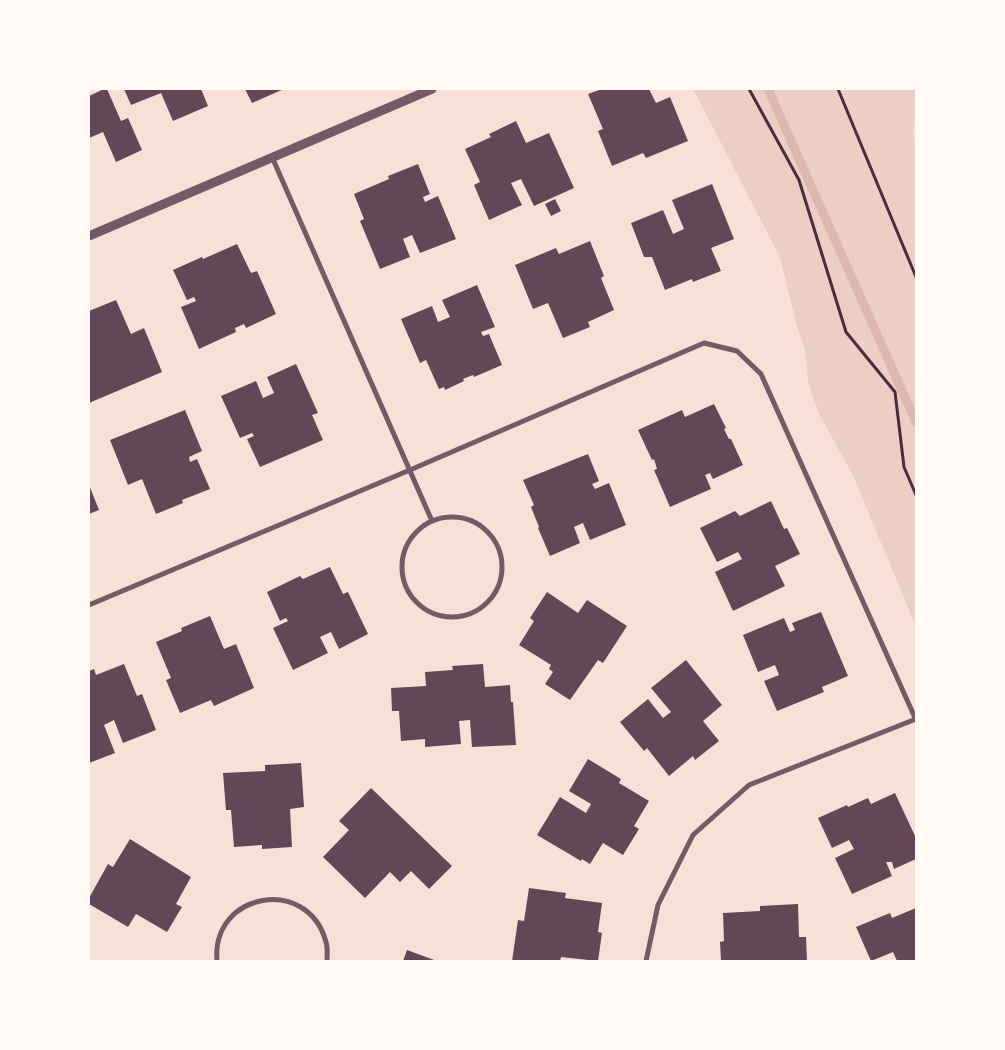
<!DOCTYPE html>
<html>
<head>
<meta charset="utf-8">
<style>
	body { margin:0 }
	#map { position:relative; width:1005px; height:1050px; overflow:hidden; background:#f7e1d7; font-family:"PT Sans",sans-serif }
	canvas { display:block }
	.frame { position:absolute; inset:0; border:90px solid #fffaf5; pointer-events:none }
</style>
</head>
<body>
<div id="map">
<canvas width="1005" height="1050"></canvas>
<div class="frame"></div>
</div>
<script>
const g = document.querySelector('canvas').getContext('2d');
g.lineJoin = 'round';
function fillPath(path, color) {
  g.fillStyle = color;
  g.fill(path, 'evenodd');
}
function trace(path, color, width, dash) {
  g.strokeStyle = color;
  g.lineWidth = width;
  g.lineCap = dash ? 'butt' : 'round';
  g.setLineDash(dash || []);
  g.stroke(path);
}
fillPath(new Path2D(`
	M 693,89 L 916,89 L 916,117 L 913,131 L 916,155 L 916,627 L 853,475 L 820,416 L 808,383 L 805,349 L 798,330 L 780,257 Z`), '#ebcfc5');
trace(new Path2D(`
	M 768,89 L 916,422`), '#dcb8b0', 9);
fillPath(new Path2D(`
	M 104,89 L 107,89 L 121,121 L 128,118 L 142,150 L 116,162 L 103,132 L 89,138 L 89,96 Z
	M 124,89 L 201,89 L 208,106 L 173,121 L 161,93 L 131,105 Z
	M 245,89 L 284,89 L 252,103 Z
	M 602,89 L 649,89 L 656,103 L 670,97 L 688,141 L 646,158 L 643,153 L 612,166 L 598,131 L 603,129 L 588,94 Z
	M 516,121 L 526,143 L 549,133 L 574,188 L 534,206 L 521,179 L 511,183 L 522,205 L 489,220 L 474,185 L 480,182 L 465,149 L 491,137 L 489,134 Z
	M 418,164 L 430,194 L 423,197 L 425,202 L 438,196 L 456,239 L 420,253 L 412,235 L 403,239 L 410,257 L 380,269 L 360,221 L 364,219 L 354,194 L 389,179 L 388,176 Z
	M 712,184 L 734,239 L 711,248 L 721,271 L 693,282 L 692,279 L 665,290 L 652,257 L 644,257 L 631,223 L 663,210 L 673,234 L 684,229 L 672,200 Z
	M 555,199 L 561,211 L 551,216 L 545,204 Z
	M 590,241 L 604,276 L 601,278 L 614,310 L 588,322 L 590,327 L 563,338 L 548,303 L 533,309 L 515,265 L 556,248 L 559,254 Z
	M 237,244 L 251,273 L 257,271 L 276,314 L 246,328 L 244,324 L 235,328 L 236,332 L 199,349 L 181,307 L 196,301 L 194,297 L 187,300 L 173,270 L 202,257 L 203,259 Z
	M 477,285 L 495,327 L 481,332 L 483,336 L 489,334 L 502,365 L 474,377 L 473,375 L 463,379 L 464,381 L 445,390 L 444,387 L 439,389 L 426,360 L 420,363 L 401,319 L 432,306 L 438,322 L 450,317 L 442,300 Z
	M 116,300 L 131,334 L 144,328 L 162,372 L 89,403 L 89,311 Z
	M 296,364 L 318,413 L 312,415 L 323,440 L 260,467 L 247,439 L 254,436 L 252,433 L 240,438 L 221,396 L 256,381 L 263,398 L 274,393 L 267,377 Z
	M 714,404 L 726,428 L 724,429 L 729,439 L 731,439 L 743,465 L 713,479 L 710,473 L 705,475 L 711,489 L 670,507 L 654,470 L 657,469 L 654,459 L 652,460 L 638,430 L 682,410 L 685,417 Z
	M 185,410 L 202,451 L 189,457 L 190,462 L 197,459 L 210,489 L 182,500 L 183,503 L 156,514 L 142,479 L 128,485 L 110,440 Z
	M 588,454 L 599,481 L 592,484 L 595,489 L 609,483 L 626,525 L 590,540 L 583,523 L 574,527 L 580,543 L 550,556 L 538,528 L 539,527 L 531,507 L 534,505 L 523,480 Z
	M 89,485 L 99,510 L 89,514 Z
	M 771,501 L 784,529 L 787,528 L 800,554 L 775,566 L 785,586 L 733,611 L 715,572 L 742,559 L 738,552 L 717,562 L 700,528 L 735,511 L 740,516 Z
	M 330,567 L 343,594 L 348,592 L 368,634 L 339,649 L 331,632 L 320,637 L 328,653 L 293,670 L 273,628 L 288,621 L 286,618 L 280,621 L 267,592 L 300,576 L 303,579 Z
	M 547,592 L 578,613 L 587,600 L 627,626 L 603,663 L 598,660 L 570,700 L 545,684 L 553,672 L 549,669 L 551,665 L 519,645 L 534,621 L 530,618 Z
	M 821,612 L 848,676 L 822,687 L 824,692 L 777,711 L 764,681 L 779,675 L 775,665 L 758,672 L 743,635 L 784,618 L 790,632 L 795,630 L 792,623 Z
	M 210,616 L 224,649 L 236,644 L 254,688 L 214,706 L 211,700 L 180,713 L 166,680 L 171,678 L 156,642 L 182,631 L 181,628 Z
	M 686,660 L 722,705 L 703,721 L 719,741 L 695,760 L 693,756 L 669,776 L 647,748 L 644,751 L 620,722 L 648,699 L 663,718 L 671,712 L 651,688 Z
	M 124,664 L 137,696 L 142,694 L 156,730 L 123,743 L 114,720 L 104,725 L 115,753 L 89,763 L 89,671 L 94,669 L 96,675 Z
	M 483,664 L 485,687 L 510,685 L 511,702 L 513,702 L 516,745 L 472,747 L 470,720 L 459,721 L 461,744 L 425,747 L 425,739 L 401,741 L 399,711 L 392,711 L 391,688 L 426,686 L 425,672 L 453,670 L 452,666 Z
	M 588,759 L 621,779 L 619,783 L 649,801 L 634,826 L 639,829 L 623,855 L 603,843 L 590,864 L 582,859 L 581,861 L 537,835 L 560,797 L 586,813 L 591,804 L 569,791 Z
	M 301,763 L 304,807 L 290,809 L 292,847 L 262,849 L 262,845 L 234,847 L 231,810 L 226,810 L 223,773 L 265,771 L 265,765 Z
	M 371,788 L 452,866 L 429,889 L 411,871 L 400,882 L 390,872 L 365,898 L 323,857 L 349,830 L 339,821 Z
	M 895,793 L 916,838 L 916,859 L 894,869 L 892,862 L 886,862 L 892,876 L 852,894 L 835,858 L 854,849 L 849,840 L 832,848 L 818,818 L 847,805 L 848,807 L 868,798 L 871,804 Z
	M 130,839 L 191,877 L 176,904 L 182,907 L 167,932 L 136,914 L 128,927 L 89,904 L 89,898 L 108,864 L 113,867 Z
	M 529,888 L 566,893 L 565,898 L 602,903 L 598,932 L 602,933 L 598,961 L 561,957 L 560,961 L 512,961 L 518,920 L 524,921 Z
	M 798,904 L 799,937 L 806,937 L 807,961 L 721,961 L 720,942 L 724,941 L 723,913 L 760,911 L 760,906 Z
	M 916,908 L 916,961 L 897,961 L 893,952 L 871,961 L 856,927 L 890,913 L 892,918 Z
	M 407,950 L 437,961 L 403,961 Z`), '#644757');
trace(new Path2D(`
	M 749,89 L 799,180 L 846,332 L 895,392 L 904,467 L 916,495
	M 838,89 L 916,277`), '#4a2c40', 3);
trace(new Path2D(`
	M 272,157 L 432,521
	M402 567a50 50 0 1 1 100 0a50 50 0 1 1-100 0Z
	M 89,605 L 410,470 L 704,343 L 737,351 L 761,374 L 916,720
	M 217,961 C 211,892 308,875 326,942 C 328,948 327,955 327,961
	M 646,961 L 658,905 L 693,835 L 749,785 L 916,719`), '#755966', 5);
trace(new Path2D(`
	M 89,236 L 432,89`), '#755966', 9);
</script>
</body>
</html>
